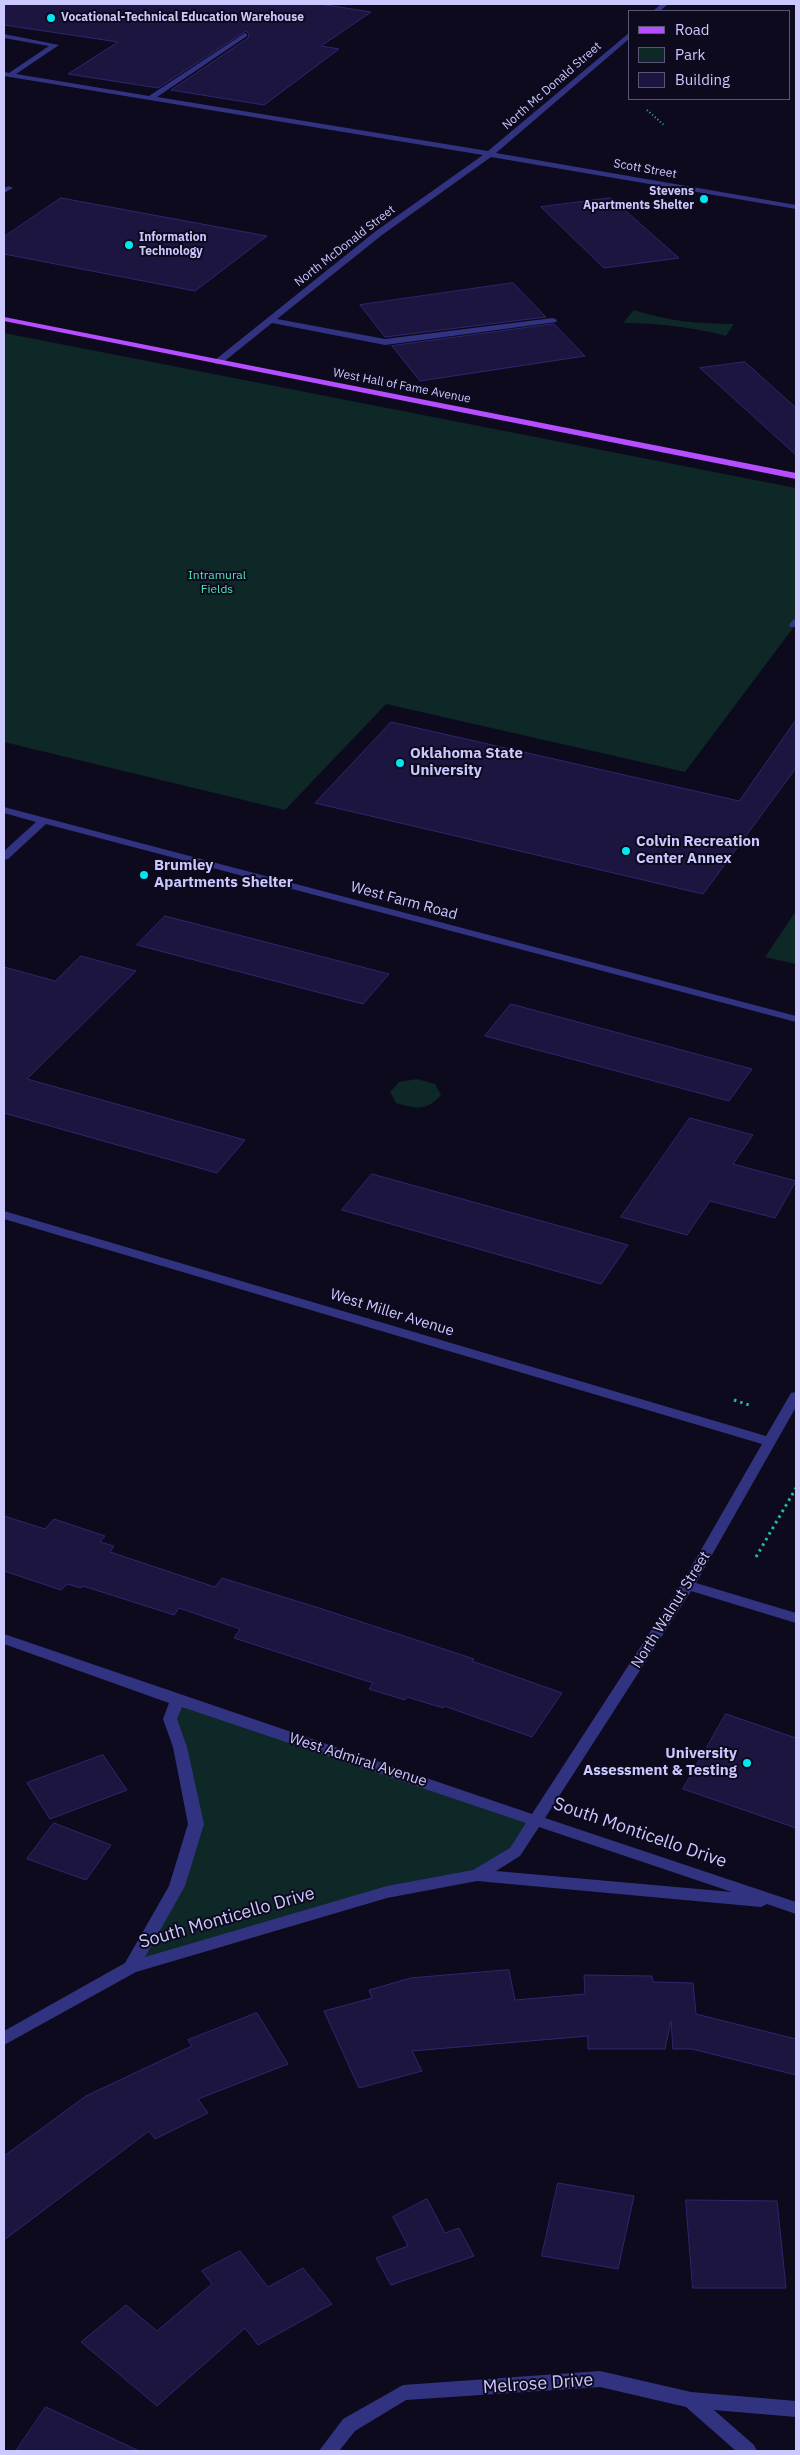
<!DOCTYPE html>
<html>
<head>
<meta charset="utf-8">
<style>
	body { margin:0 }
	#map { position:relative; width:800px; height:2455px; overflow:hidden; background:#0d0a1e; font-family:"IBM Plex Sans",sans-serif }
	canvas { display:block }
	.frame { position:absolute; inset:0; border:5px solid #cbc7ff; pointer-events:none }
	.legend { position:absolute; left:628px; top:10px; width:162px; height:90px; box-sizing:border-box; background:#0d0a1e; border:1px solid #595678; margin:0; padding:6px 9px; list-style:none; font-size:15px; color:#cbc7ff }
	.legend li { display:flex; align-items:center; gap:10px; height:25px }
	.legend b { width:25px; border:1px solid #595678 }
</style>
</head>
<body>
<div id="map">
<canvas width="800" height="2455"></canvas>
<div class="frame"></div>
<ul class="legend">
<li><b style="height:6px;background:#b44eff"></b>Road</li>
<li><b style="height:14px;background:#0d2826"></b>Park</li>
<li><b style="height:14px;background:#1c1540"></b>Building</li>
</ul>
</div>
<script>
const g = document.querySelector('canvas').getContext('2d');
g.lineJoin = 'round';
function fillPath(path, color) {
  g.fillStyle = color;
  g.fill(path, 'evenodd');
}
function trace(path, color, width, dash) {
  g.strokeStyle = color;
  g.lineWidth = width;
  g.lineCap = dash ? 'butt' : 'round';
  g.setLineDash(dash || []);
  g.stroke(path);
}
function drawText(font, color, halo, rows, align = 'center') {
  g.font = font + ' "IBM Plex Sans",sans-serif';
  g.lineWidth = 4;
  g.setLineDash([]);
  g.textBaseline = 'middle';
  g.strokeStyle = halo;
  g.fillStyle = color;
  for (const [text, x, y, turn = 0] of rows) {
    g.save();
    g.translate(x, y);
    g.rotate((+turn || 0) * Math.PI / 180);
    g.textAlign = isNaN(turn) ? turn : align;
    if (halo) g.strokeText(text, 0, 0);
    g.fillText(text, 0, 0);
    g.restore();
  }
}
fillPath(new Path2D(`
	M 634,310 C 667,321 699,324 734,324 L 726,336 C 693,327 657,323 623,323 Z
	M 4,333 L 796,488 L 796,624 L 685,772 L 386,704 L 285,810 L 4,742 Z
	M 796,911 L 796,964 L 765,957 Z
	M 417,1079 L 435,1084 L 441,1095 C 427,1111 416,1109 396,1103 L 390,1092 L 399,1082 Z
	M 177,1700 L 538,1819 L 515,1852 L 477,1875 L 387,1892 L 131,1967 L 177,1886 L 196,1824 L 170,1719 Z`), '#0d2826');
const building = new Path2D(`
	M 4,4 L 320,4 L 371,12 L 321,46 L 339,49 L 264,105 L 171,90 L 248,38 L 249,34 L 246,31 L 158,88 L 68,74 L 118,42 L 4,25 Z
	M 61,198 L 267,236 L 195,291 L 4,254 L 4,237 Z
	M 611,198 L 679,258 L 604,268 L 541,207 Z
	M 513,283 L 546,317 L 385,337 L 360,305 Z
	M 554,324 L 585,356 L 420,381 L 392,346 Z
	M 745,362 L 796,408 L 796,455 L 700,368 Z
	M 796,720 L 796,768 L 703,894 L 315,803 L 391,722 L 739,801 Z
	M 165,916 L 389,974 L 363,1004 L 137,945 Z
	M 81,956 L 136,971 L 27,1079 L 245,1140 L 217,1173 L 4,1113 L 4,967 L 55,981 Z
	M 511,1004 L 752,1069 L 729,1101 L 485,1036 Z
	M 690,1118 L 753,1135 L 733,1164 L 796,1181 L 775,1218 L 710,1201 L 687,1235 L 621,1217 Z
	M 372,1174 L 585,1233 L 628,1245 L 601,1284 L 342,1210 Z
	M 4,1516 L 45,1529 L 54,1519 L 105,1536 L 100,1542 L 114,1546 L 110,1552 L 215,1587 L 222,1578 L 316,1607 L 474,1659 L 472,1661 L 562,1693 L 532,1737 L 444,1706 L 443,1708 L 407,1697 L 405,1700 L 369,1689 L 373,1683 L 234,1638 L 240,1629 L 179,1608 L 174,1615 L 83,1586 L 81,1588 L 67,1584 L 61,1590 L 4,1571 Z
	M 726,1714 L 796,1738 L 796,1828 L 683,1789 Z
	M 103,1755 L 127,1790 L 50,1819 L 27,1783 Z
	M 54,1823 L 111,1845 L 86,1880 L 27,1859 Z
	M 509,1970 L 515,2000 L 585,1994 L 584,1975 L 652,1976 L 653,1982 L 693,1983 L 696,2014 L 796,2039 L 796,2075 L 692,2049 L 673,2049 L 671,2021 L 665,2049 L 588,2049 L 588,2036 L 412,2051 L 422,2071 L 359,2088 L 324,2011 L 372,1998 L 369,1990 L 411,1978 Z
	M 257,2013 L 288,2064 L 198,2099 L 208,2113 L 155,2139 L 149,2131 L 4,2240 L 4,2156 L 86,2096 L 192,2046 L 188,2040 Z
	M 558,2183 L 634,2196 L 618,2269 L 542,2256 Z
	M 427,2199 L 445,2233 L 459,2228 L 474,2256 L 391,2285 L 376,2258 L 408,2246 L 393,2217 Z
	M 686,2200 L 777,2201 L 786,2288 L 693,2288 Z
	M 240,2251 L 268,2287 L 303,2268 L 332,2304 L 258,2345 L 245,2328 L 157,2406 L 81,2342 L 126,2305 L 157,2331 L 212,2284 L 202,2271 Z
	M 46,2407 L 139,2451 L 16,2451 Z`);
fillPath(building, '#1c1540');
trace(building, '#30266e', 1);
trace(new Path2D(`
	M 647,110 L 665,126`), '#25b6a5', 2, [1, 2.5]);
trace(new Path2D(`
	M 734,1400 L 749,1405
	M 756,1557 L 796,1488`), '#25b6a5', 3, [2.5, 4]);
fillPath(new Path2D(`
	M 661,4 L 668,4 L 660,11 L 653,11 Z
	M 245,33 L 247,34 L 247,36 L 157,97 L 488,151 L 629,33 L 629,39 L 496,153 L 796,205 L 796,209 L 491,157 L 382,235 L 277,319 L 385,339 L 553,318 L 557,320 L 556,322 L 385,345 L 272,323 L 221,364 L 215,364 L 215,360 L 376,231 L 483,155 L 4,76 L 4,72 L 9,73 L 49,46 L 4,38 L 4,34 L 59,45 L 16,74 L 149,96 Z
	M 9,186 L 13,188 L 4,193 L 4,188 Z
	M 796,619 L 796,627 L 791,627 L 789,625 L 793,620 Z
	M 4,807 L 796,1016 L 796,1022 L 46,824 L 8,859 L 4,860 L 4,851 L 36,822 L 4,813 Z
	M 4,1211 L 766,1436 L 791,1393 L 796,1392 L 796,1407 L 696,1583 L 796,1613 L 796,1623 L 691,1591 L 545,1818 L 796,1902 L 796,1914 L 767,1904 L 761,1907 L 477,1881 L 387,1898 L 136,1972 L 4,2045 L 4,2031 L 125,1963 L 169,1886 L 188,1824 L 173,1747 L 163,1719 L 169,1703 L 4,1644 L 4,1634 L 532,1814 L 682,1583 L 762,1444 L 4,1219 ZM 182,1707 L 526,1823 L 510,1848 L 473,1870 L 387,1886 L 145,1957 L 185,1886 L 204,1824 L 187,1747 L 177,1719 ZM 539,1827 L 732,1892 L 496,1871 L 520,1856 Z
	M 600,2371 L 691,2392 L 796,2401 L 796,2417 L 714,2410 L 754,2445 L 757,2451 L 736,2451 L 686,2407 L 600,2387 L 406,2400 L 355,2431 L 339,2451 L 319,2451 L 343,2419 L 403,2385 Z`), '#323380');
fillPath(new Path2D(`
	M 4,317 L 796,473 L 796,479 L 4,321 Z`), '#b44eff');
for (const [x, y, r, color] of [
	[51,18,5,"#00e7f2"],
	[704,199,5,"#00e7f2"],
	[129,245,5,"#00e7f2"],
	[400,763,5,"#00e7f2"],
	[626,851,5,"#00e7f2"],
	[144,875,5,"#00e7f2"],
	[747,1763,5,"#00e7f2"]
]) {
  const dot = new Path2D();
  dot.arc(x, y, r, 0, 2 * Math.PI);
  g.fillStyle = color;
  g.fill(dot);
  trace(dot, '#0d0a1e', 2);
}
drawText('bold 12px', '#cbc7ff', '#0d0a1e', [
	["Vocational-Technical Education Warehouse",61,18],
	["Stevens",694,192,"right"],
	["Apartments Shelter",694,206,"right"],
	["Information",139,238],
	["Technology",139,252]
], 'left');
drawText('12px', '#cbc7ff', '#0d0a1e', [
	["North Mc Donald Street",552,86,-41],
	["Scott Street",645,169,10],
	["North McDonald Street",345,246,-38],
	["West Hall of Fame Avenue",402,386,11]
]);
drawText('12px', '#4ce6b8', '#0d0a1e', [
	["Intramural",217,576],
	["Fields",217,590]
]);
drawText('bold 15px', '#cbc7ff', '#0d0a1e', [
	["Oklahoma State",410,754],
	["University",410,771],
	["Colvin Recreation",636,842],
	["Center Annex",636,859],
	["Brumley",154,866],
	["Apartments Shelter",154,883],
	["University",737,1754,"right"],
	["Assessment & Testing",737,1771,"right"]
], 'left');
drawText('15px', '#cbc7ff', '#0d0a1e', [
	["West Farm Road",404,901,15],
	["West Miller Avenue",392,1313,17],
	["North Walnut Street",671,1610,-58],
	["West Admiral Avenue",358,1760,18]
]);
drawText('18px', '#cbc7ff', '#0d0a1e', [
	["South Monticello Drive",640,1833,19],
	["South Monticello Drive",227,1918,-16],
	["Melrose Drive",538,2384,-4]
]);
</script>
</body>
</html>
